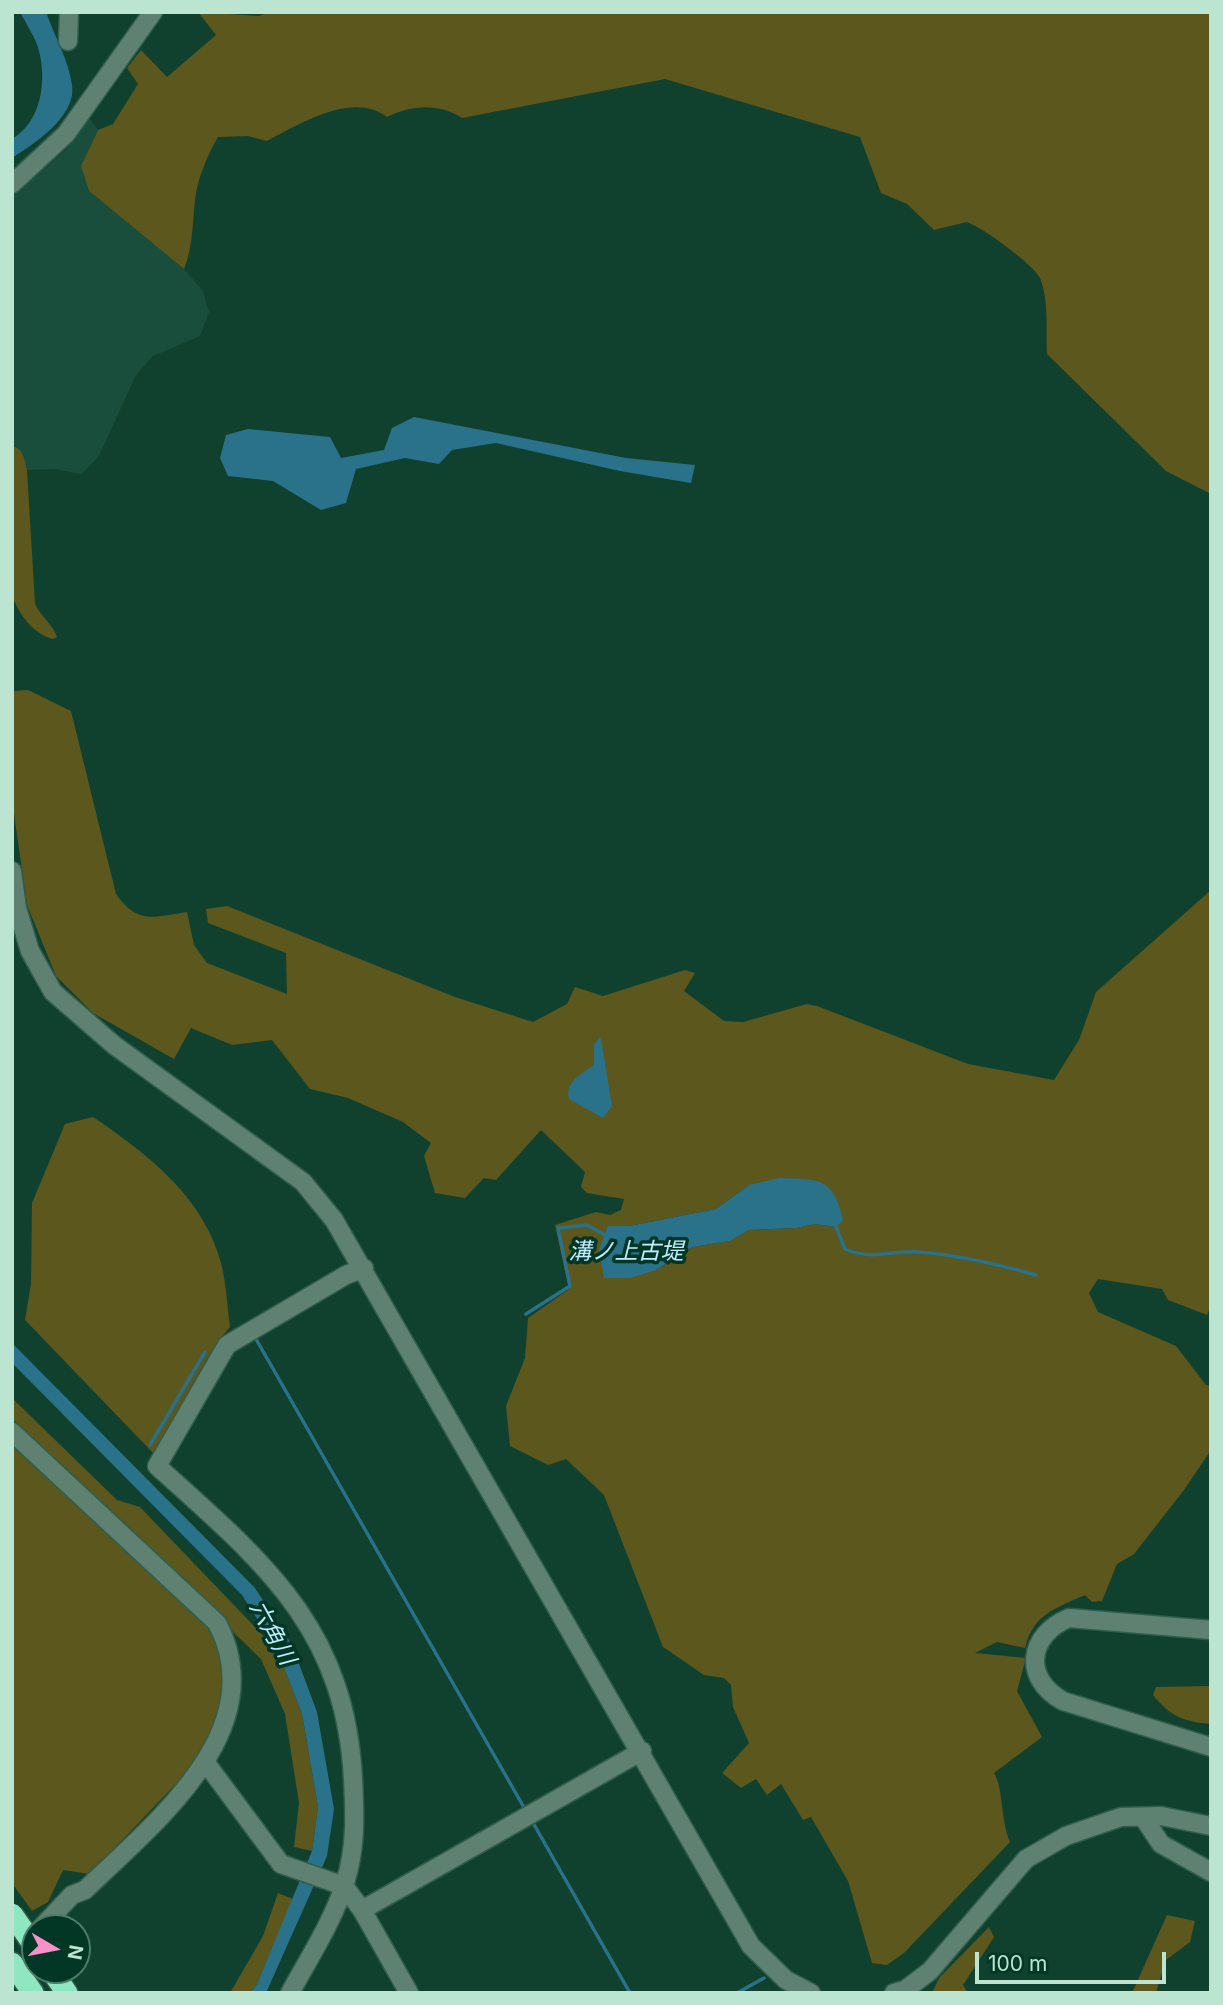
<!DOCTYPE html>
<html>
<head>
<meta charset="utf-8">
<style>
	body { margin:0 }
	#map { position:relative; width:1223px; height:2005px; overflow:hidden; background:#10412f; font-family:Inter,sans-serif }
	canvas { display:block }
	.frame { position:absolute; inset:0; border:14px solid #bbe4d1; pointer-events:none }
	.north { position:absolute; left:21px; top:1914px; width:70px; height:70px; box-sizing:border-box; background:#023625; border:2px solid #4c7c6a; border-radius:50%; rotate:100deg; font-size:19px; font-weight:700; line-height:28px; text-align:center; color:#bbe4d1 }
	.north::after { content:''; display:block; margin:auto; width:24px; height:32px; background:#f890cc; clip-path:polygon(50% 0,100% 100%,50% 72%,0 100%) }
	.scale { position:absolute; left:975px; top:1952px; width:191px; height:32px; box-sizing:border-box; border:4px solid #bbe4d1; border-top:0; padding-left:9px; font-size:21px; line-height:24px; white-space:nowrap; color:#bbe4d1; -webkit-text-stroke:5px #023625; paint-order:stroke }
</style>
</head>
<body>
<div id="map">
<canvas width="1223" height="2005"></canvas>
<div class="frame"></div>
<div class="north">N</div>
<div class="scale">100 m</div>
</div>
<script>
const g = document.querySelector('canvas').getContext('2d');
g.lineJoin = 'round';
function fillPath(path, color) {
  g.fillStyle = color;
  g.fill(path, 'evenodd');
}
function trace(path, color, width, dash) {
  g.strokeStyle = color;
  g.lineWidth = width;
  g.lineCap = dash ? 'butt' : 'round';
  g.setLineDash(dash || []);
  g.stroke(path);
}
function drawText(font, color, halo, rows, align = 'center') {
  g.font = font + ' Inter,"Noto Sans JP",sans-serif';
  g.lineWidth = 7;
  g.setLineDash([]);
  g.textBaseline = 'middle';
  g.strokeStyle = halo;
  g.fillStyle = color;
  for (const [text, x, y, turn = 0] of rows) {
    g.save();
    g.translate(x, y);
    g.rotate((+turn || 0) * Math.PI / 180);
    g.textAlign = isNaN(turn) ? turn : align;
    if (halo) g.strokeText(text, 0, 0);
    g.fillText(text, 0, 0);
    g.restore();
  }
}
fillPath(new Path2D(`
	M 89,118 L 98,130 L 81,166 L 89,191 L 184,269 L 203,291 L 209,312 L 200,336 L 153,356 L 136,375 L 99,456 L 82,474 L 53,469 L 27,470 L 24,455 L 12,446 L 12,197 L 66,150 Z`), '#184e3b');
fillPath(new Path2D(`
	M 198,12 L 259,16 L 268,12 L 1211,12 L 1211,494 L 1166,471 L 1047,354 C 1046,331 1049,300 1040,278 C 1033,264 983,228 967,222 L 934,230 L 907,204 L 881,193 L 860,137 L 665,79 L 462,118 C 438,103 412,105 387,117 C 352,91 300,124 267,141 L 248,136 L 218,137 C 208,154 200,173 196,193 C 192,219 194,245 184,269 L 89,191 L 81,166 L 98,130 L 113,124 L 138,84 L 127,68 L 141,50 L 167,77 L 216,35 Z
	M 12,446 C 24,449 25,460 27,470 L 35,604 C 41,617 53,624 57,637 L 53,639 C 33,634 18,613 12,595 Z
	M 28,690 L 71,711 L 116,894 C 138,925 153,917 187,912 L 194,945 L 207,963 L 287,994 L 286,953 L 208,923 L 206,909 L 227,906 L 455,997 L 533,1022 L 567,1004 L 575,987 L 603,996 L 685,970 L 695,973 L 684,991 L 724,1021 L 743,1022 L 807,1004 L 817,1006 L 968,1064 L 1054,1080 L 1079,1040 L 1096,992 L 1211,890 L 1211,1306 L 1207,1315 L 1168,1300 L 1162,1289 L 1098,1279 L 1089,1293 L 1098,1312 L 1176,1346 L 1206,1385 L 1211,1386 L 1211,1450 L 1184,1490 L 1134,1554 L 1117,1564 L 1102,1601 L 1092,1602 L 1085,1595 C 1055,1609 1034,1613 1025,1648 L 997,1642 L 975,1653 L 1026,1658 L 1017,1691 L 1042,1737 L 994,1773 C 1004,1790 1000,1818 1010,1842 L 904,1953 L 887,1965 L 872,1963 L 848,1881 L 811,1817 L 803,1820 L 781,1784 L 767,1795 L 756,1779 L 741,1788 L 722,1773 L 749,1743 L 733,1707 L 731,1685 L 724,1678 L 704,1675 L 663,1647 L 604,1495 L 566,1459 L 548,1465 L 510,1446 L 506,1406 L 525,1358 L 528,1318 L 569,1289 L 555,1225 L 596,1212 L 610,1215 L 621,1210 L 624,1199 L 587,1193 L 581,1187 L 585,1172 L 541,1130 L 496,1180 L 484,1178 L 465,1198 L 435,1193 L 424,1156 L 431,1143 L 403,1122 L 348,1098 L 310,1089 L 272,1040 L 232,1045 L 191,1028 L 174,1059 L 93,1013 L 56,976 L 27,905 L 12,800 L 12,691 ZM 749,1185 L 836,1227 L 815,1224 L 796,1228 L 749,1230 L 730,1241 L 692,1247 L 656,1270 L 608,1226 L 629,1226 L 716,1209 Z
	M 93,1117 C 144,1152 197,1191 218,1253 C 226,1276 227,1304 230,1327 L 218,1341 L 155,1455 L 25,1320 L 31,1284 L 32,1203 L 65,1124 Z
	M 12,1398 L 117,1500 L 140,1507 L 277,1650 L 302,1714 L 318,1807 L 312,1851 L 294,1847 L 299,1803 L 285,1714 L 261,1659 L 12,1419 Z
	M 12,1443 L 210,1629 L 224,1663 L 223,1706 L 208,1750 L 90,1874 L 63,1870 L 48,1902 L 32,1911 L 12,1883 Z
	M 1211,1686 L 1211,1724 C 1184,1722 1170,1716 1153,1695 L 1156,1687 Z
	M 278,1893 L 293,1899 L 257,1984 L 250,1993 L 230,1993 L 263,1936 Z
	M 1167,1915 L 1195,1921 L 1190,1942 L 1166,1960 L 1156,1993 L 1132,1993 Z
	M 989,1927 L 994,1937 L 963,1985 L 968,1993 L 932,1993 L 939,1978 Z`), '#5b571d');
fillPath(new Path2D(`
	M 20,12 L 46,12 C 54,35 69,61 72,85 C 77,116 34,144 12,158 L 12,139 C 41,122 47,82 39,51 C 36,38 26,24 20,12 Z
	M 414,417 L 626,458 L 695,465 L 691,483 L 620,471 L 496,443 L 452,450 L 439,464 L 405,458 L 356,469 L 346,503 L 321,510 L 273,481 L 228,476 L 220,458 L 226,435 L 248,429 L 330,437 L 341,458 L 384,450 L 392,428 Z
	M 599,1038 L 601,1039 L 612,1106 L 603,1118 L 569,1099 C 565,1081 580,1075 594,1065 L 594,1045 Z
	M 779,1178 C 818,1179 834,1177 843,1220 L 836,1227 L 815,1224 L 796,1228 L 749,1230 L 730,1241 L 692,1247 L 656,1270 L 630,1278 L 604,1278 L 599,1250 L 608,1226 L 629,1226 L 716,1209 L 749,1185 Z
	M 12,1343 L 255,1588 L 292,1645 L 317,1712 L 334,1809 L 327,1856 L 266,1993 L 250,1993 L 257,1984 L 312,1851 L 318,1807 L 302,1714 L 277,1650 L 242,1595 L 12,1363 Z`), '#2a718a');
trace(new Path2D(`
	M 836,1227 L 845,1249 C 873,1261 891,1250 919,1252 C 960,1255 997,1264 1036,1275
	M 526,1314 L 570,1286 L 558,1228 L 587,1225 L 605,1235
	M 256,1339 L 526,1811
	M 150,1445 L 205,1352
	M 532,1821 L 630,1993
	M 737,1993 L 764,1978`), '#2a718a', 3.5);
const minor = new Path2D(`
	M 68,41 L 69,12
	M 12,184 L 66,134 L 153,12
	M 12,871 L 17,908 L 30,951 L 53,992 L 114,1045 L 303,1182 L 334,1220 L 751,1946 L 786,1980 L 811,1993
	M 12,1432 L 217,1623 C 274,1730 153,1824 85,1890 L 72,1895 L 41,1928
	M 1211,1630 L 1069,1618 C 1028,1635 1022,1678 1063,1701 L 1211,1747
	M 206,1763 L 281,1864 L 344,1886 L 362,1910 L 409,1993
	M 1143,1817 L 1161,1844 L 1211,1872
	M 362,1910 L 642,1751
	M 290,1993 C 309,1958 333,1921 345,1883 C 356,1848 355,1816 353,1779 C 345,1626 262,1561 157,1466 L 227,1345 L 346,1275 L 364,1268
	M 894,1993 L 905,1990 L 930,1971 L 1026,1859 L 1066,1836 L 1121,1817 L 1161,1816 L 1211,1826`);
const highway = new Path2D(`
	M 12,1963 L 33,1993
	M 51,1970 L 67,1993`);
trace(minor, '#2f5e4c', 21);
trace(highway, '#2f5e4c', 24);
trace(minor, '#5f8172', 18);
trace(highway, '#8fe7c2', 21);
const highwayBridge = new Path2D(`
	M 12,1914 L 35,1947`);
trace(highwayBridge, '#2f5e4c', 24, []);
trace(highwayBridge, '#8fe7c2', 21);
drawText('italic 23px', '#c0ecfe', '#023625', [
	["溝ノ上古堤",626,1252],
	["六角川",272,1633,61]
]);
</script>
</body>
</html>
